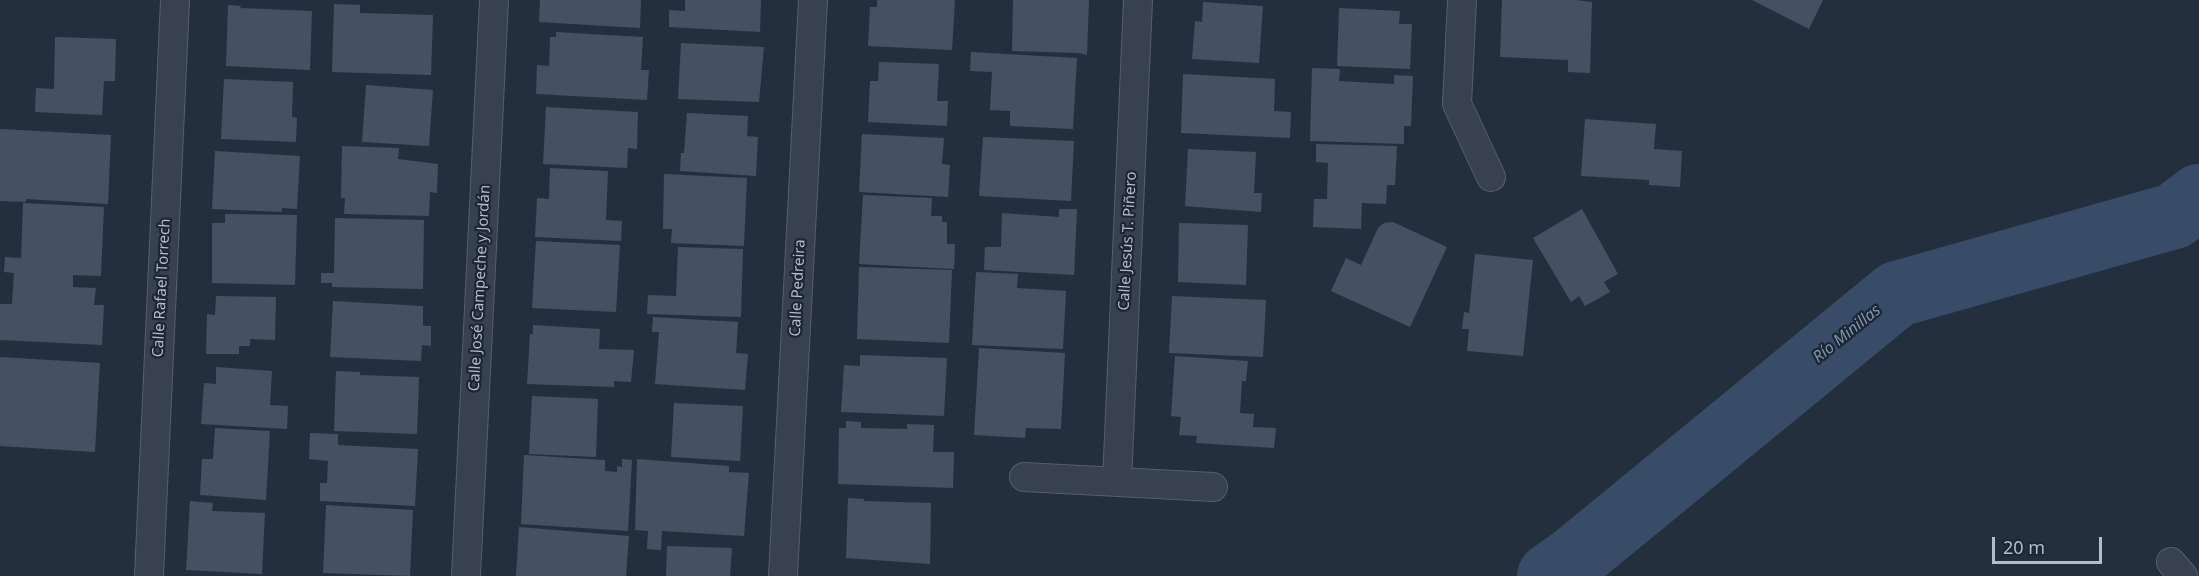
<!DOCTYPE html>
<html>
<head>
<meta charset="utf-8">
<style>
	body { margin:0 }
	#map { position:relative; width:2199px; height:576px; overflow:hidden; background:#242f3e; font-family:"Noto Sans",sans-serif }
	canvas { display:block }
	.scale { position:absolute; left:1992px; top:537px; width:110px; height:27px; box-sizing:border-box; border:3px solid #b4bcc9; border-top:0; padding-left:8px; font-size:18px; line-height:21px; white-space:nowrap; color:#b4bcc9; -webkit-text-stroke:4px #1d2633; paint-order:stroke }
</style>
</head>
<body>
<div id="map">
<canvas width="2199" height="576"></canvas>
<div class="scale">20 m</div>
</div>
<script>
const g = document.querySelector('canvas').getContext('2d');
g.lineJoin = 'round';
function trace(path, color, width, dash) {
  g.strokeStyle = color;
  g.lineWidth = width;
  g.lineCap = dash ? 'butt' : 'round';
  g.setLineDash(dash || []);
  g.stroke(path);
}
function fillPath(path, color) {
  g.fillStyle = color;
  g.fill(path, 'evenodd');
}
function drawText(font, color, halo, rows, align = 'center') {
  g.font = font + ' "Noto Sans",sans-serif';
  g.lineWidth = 4.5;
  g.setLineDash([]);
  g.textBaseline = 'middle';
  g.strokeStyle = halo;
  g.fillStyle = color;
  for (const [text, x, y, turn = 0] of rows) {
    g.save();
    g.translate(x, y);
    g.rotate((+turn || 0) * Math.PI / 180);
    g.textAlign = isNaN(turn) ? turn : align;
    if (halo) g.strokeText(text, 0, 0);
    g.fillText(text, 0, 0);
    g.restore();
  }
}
trace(new Path2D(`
	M 1550,576 L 1574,559 L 1897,294 L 2174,216 L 2199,197`), '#394c67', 66);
fillPath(new Path2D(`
	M 540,0 L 641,0 L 640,28 L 539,22 Z
	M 685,0 L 761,0 L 760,32 L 669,27 L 669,10 L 685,11 Z
	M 877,0 L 955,0 L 952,50 L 868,46 L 870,7 L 877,7 Z
	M 1013,0 L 1089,0 L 1087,55 L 1078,53 L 1012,51 Z
	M 1502,0 L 1576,0 L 1592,2 L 1590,73 L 1568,72 L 1568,60 L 1500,57 Z
	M 1752,0 L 1823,0 L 1809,29 Z
	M 1203,2 L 1263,6 L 1259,63 L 1192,59 L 1195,21 L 1202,22 Z
	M 334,4 L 360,5 L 360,13 L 433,15 L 431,75 L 332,72 Z
	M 228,5 L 241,6 L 240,8 L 312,11 L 310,70 L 226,66 Z
	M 1339,8 L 1400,11 L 1399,24 L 1412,24 L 1410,69 L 1337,66 Z
	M 556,32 L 643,37 L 641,70 L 649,70 L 647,100 L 536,94 L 537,65 L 549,66 L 550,37 L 556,37 Z
	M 55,37 L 116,39 L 115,81 L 104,81 L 102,115 L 35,112 L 36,88 L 54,89 Z
	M 681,43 L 764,47 L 759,102 L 678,99 Z
	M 971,52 L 1077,58 L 1073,129 L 1010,126 L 1010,111 L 990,110 L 992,72 L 970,71 Z
	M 879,62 L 939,64 L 937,101 L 948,101 L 947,126 L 868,122 L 870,81 L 878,81 Z
	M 1312,68 L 1340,69 L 1339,81 L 1394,84 L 1394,75 L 1413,76 L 1411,126 L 1404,126 L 1404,144 L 1310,141 Z
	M 1183,74 L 1275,79 L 1274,111 L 1291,112 L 1290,138 L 1181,133 Z
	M 224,79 L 293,82 L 292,117 L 297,118 L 296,142 L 221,139 Z
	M 366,85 L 433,90 L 429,146 L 362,142 Z
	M 546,107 L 638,112 L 637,149 L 628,148 L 627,168 L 543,164 Z
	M 687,113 L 748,116 L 747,136 L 758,137 L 756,176 L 680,171 L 681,153 L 684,153 Z
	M 1585,119 L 1656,124 L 1654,149 L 1682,151 L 1680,187 L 1649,185 L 1649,180 L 1581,176 Z
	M 0,129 L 111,135 L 108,204 L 26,199 L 26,202 L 0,201 Z
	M 862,134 L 944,138 L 942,164 L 950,165 L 948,197 L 859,192 Z
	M 983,137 L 1074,141 L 1071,201 L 979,196 Z
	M 1316,144 L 1397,146 L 1395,185 L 1387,185 L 1386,204 L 1362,203 L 1361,229 L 1313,227 L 1314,199 L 1327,199 L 1328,163 L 1316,162 Z
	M 342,146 L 399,148 L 398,159 L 438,164 L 437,193 L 430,192 L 429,216 L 344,214 L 345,198 L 341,198 Z
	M 1188,149 L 1256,152 L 1254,193 L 1262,193 L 1261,212 L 1185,206 Z
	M 215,151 L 300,156 L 297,209 L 282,208 L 282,212 L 212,209 Z
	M 550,168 L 608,171 L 606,220 L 622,221 L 621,241 L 535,237 L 537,198 L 549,199 Z
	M 664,174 L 747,178 L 744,246 L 671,243 L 672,229 L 663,229 Z
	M 863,195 L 932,198 L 931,216 L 942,216 L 942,222 L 947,222 L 947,244 L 955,244 L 954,269 L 859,264 Z
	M 23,203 L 104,207 L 101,276 L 73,275 L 73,287 L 96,288 L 94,305 L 104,305 L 102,345 L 0,340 L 0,304 L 12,304 L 14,273 L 4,272 L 5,257 L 21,258 Z
	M 1059,209 L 1077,209 L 1074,275 L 984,270 L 985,247 L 1001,247 L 1002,213 L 1059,217 Z
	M 1582,209 L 1618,274 L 1604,282 L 1610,292 L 1585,306 L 1579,296 L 1571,302 L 1533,238 Z
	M 225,214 L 297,215 L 295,285 L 212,283 L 212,223 L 225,223 Z
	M 335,218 L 424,220 L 423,289 L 332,287 L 332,283 L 321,283 L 321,273 L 334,273 Z
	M 1393,222 L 1447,247 L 1410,327 L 1331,291 L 1346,258 L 1361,265 L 1378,228 L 1384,223 Z
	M 1179,223 L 1248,225 L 1246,285 L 1178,282 Z
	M 536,241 L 620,245 L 616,312 L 532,308 Z
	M 678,247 L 743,249 L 741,317 L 647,314 L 648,295 L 676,296 Z
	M 1475,254 L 1533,260 L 1523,356 L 1467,351 L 1469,329 L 1462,329 L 1464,312 L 1469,313 Z
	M 859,267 L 952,270 L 949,343 L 857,339 Z
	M 976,272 L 1018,274 L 1017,288 L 1066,291 L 1063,349 L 972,345 Z
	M 216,296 L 276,297 L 275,340 L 250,339 L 250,346 L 239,346 L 239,354 L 206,354 L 207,314 L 215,315 Z
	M 1172,296 L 1266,300 L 1263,357 L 1169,353 Z
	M 333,301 L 423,306 L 423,326 L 431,326 L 431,346 L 422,345 L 421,361 L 330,357 Z
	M 653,317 L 738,322 L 736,353 L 748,354 L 745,390 L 655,384 L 659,332 L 652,332 Z
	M 533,325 L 600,329 L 599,349 L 634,350 L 631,382 L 614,381 L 614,387 L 527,384 L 530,334 L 533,334 Z
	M 979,348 L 1065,353 L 1061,429 L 1026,428 L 1025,438 L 974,435 Z
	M 860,355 L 947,358 L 944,416 L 841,412 L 844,365 L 860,366 Z
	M 1175,356 L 1248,361 L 1246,381 L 1242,381 L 1240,413 L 1254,414 L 1253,427 L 1276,428 L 1274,448 L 1196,443 L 1197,436 L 1179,435 L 1181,417 L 1171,416 Z
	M 0,357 L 100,363 L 95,452 L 0,446 Z
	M 216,367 L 272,371 L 270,405 L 288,406 L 287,429 L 201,424 L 204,383 L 216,384 Z
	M 336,371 L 360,372 L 360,375 L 419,377 L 417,434 L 334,431 Z
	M 532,396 L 598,399 L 596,457 L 529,454 Z
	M 674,403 L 743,406 L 740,461 L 671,457 Z
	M 846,421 L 861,422 L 861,428 L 907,429 L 907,424 L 934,425 L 933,452 L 954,452 L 953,488 L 838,484 L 839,428 L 846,428 Z
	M 215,428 L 270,431 L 266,500 L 200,495 L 202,459 L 213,459 Z
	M 310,433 L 338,434 L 338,445 L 418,449 L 415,506 L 320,501 L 320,483 L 327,483 L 328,461 L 309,459 Z
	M 524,455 L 605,460 L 605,471 L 617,472 L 617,466 L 622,467 L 622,459 L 632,460 L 628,531 L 521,524 Z
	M 637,459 L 729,466 L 729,472 L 749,473 L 744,536 L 662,531 L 661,550 L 647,549 L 648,531 L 635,530 Z
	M 848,498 L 864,499 L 864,501 L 931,503 L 930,564 L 846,558 Z
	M 190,501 L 213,503 L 212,511 L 265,513 L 262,574 L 186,570 Z
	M 326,505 L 413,510 L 410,576 L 323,573 Z
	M 519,527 L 629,536 L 626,576 L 516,576 Z
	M 667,546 L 732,548 L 730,576 L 666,576 Z`), '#455162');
const street = new Path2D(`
	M 1462,0 L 1457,104 L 1491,177
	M 1024,477 L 1213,487
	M 1117,482 L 1138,0
	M 2171,562 L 2183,576
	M 149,576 L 175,0
	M 466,576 L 494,0
	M 783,576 L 813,0`);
trace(street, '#565f6c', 30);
trace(street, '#38414e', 28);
drawText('15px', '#b4bcc9', '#1d2633', [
	["Calle Jesús T. Piñero",1128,241,-87],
	["Calle Rafael Torrech",162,288,-87],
	["Calle José Campeche y Jordán",480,288,-87],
	["Calle Pedreira",798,288,-87]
]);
drawText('italic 16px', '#7c92b1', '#1d2633', [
	["Río Minillas",1847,334,-39]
]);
</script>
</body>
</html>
